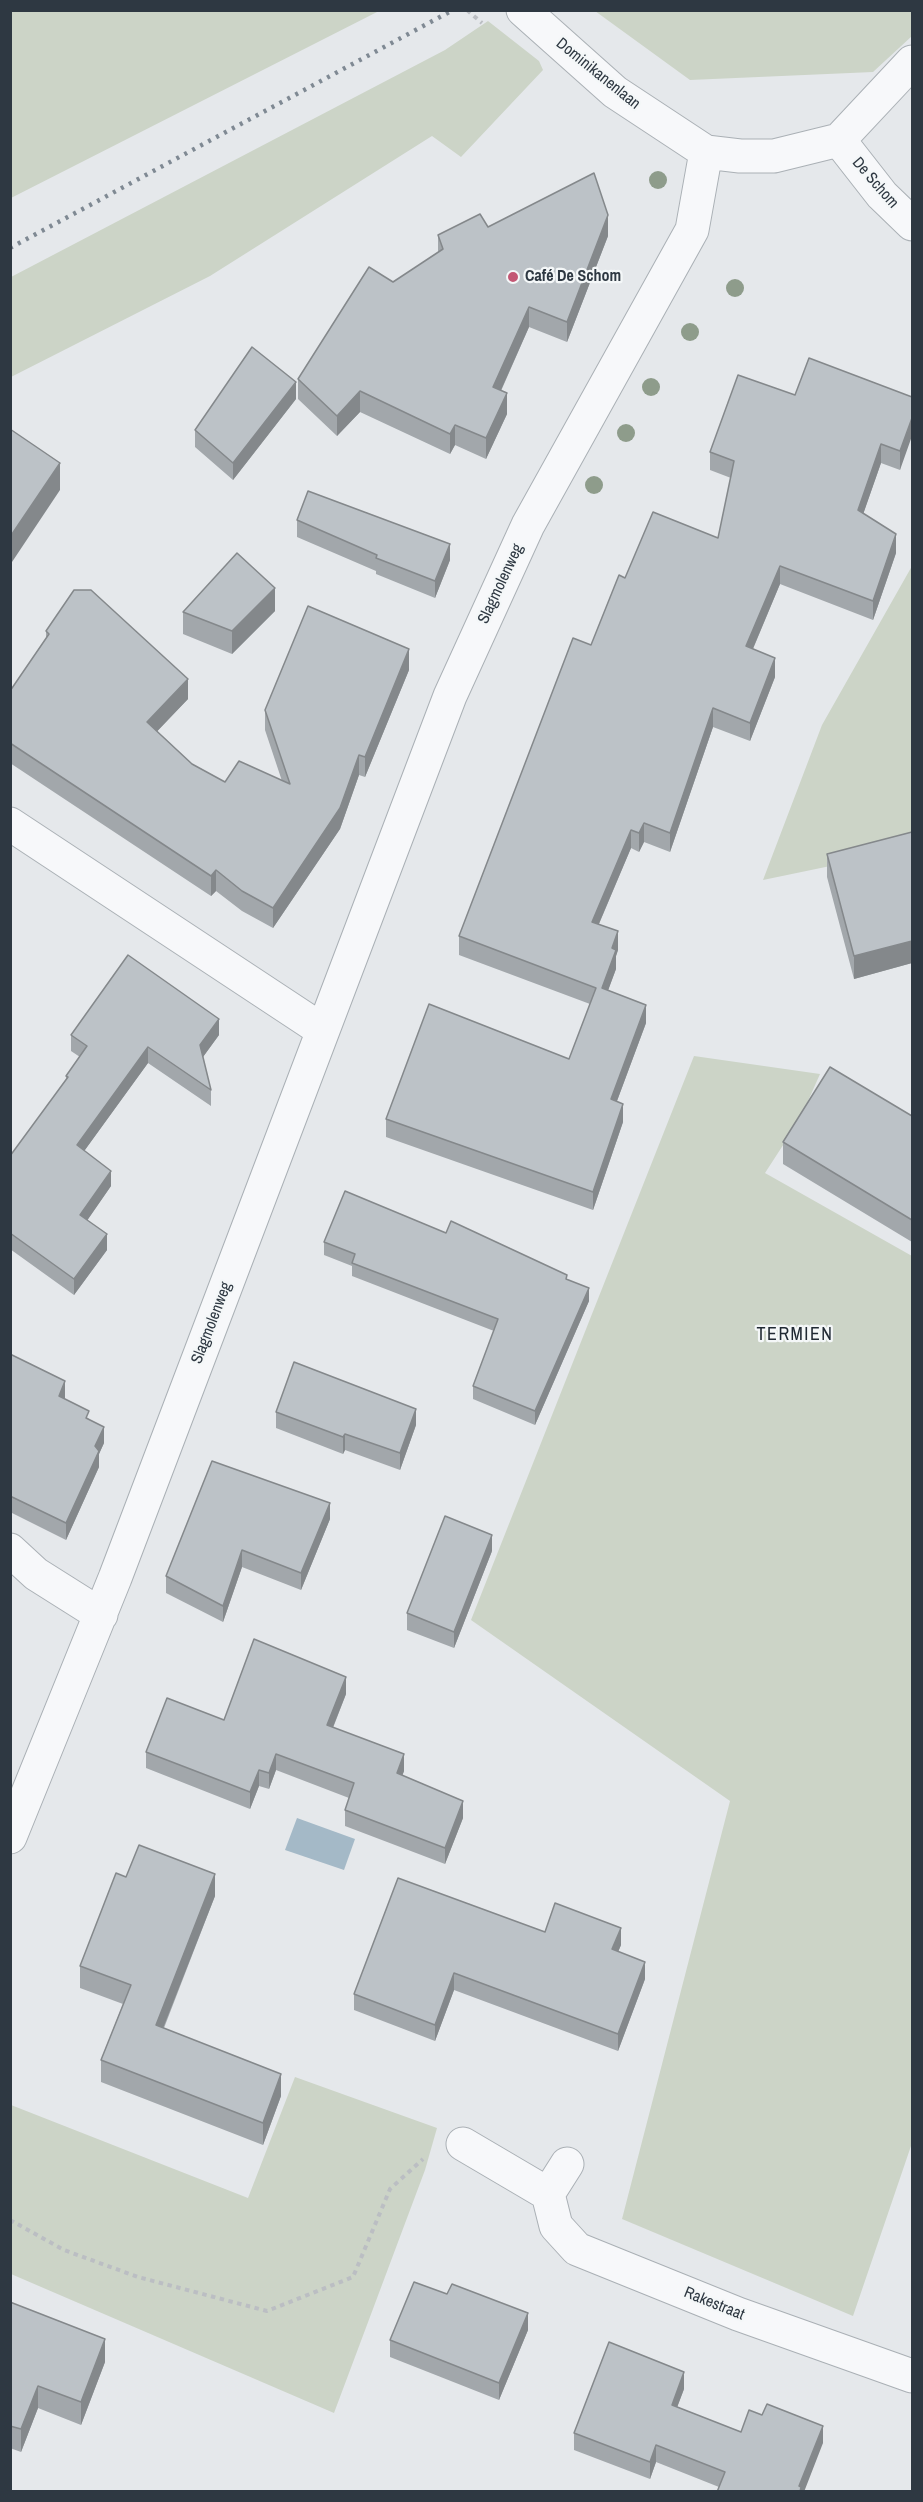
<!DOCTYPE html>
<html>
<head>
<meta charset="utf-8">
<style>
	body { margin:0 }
	#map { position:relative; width:923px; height:2502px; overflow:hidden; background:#e5e8eb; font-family:"Archivo Narrow",sans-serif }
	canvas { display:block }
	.frame { position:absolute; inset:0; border:12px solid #2e3842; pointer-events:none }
</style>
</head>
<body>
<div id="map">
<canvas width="923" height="2502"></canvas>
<div class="frame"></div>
</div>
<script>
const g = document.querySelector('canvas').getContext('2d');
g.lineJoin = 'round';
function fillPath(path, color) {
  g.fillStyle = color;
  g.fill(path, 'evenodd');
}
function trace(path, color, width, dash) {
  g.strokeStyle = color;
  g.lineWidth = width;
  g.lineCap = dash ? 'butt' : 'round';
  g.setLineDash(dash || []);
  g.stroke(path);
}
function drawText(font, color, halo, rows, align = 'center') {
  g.font = font + ' "Archivo Narrow",sans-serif';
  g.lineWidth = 4.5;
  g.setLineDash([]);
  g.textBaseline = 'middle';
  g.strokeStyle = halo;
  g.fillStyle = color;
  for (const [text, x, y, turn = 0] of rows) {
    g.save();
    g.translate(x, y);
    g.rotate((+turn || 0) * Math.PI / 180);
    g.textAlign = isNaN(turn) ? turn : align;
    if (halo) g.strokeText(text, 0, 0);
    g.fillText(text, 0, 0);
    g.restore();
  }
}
fillPath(new Path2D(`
	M 11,10 L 379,10 L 379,11 L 11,198 Z
	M 595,11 L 912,11 L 912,36 L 873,72 L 690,80 Z
	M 488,21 L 539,61 L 543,70 L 461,157 L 432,136 L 210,276 L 11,377 L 11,277 L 445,50 Z
	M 912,566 L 912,849 L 763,880 L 822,725 Z
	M 694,1056 L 820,1074 L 800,1119 L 765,1173 L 912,1256 L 912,2143 L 853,2316 L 622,2219 L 730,1801 L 471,1620 Z
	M 295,2077 L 437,2128 L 425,2170 L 334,2413 L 11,2274 L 11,2105 L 248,2198 Z`), '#ccd4c7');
fillPath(new Path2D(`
	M 297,1818 L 355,1839 L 344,1870 L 285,1850 Z`), '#a4b9c7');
const minor = new Path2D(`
	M 523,10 L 615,92 L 706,152 L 740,156 L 774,156 L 839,140 L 912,62
	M 839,140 L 882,195 L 912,224
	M 10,824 L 322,1030
	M 10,1550 L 36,1574 L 101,1615
	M 10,1837 L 115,1578 L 450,696 L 528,525 L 692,230 L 706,152
	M 463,2144 L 548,2194 L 556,2226 L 577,2249 L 738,2314 L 912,2376
	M 548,2194 L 567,2164`);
trace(minor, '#aab0b5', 35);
trace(new Path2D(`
	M 467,10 L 482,23
	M 10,2220 L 64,2250 L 138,2277 L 267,2311 L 353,2277 L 390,2189 L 423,2159`), '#bbbec3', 4, [4.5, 4.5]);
trace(minor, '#f7f8fa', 33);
trace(new Path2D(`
	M 10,248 L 453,10`), '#7f8993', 4.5, [3, 6]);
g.fillStyle = '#8e9c8b';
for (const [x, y] of [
	[658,180],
	[735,288],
	[690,332],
	[651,387],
	[626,433],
	[594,485]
]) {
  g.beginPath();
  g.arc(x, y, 9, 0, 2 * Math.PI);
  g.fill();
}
fillPath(new Path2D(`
	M 488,227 L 608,236 L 567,342 L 529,327 L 501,391 L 507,414 L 486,459 L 455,445 L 450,454 L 360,412 L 337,436 L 298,399 L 298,379 L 393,282 L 438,253 L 438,235 Z
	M 795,395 L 912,397 L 900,470 L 881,463 L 863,514 L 896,553 L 873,620 L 780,584 L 753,649 L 775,677 L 750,741 L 713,727 L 670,852 L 644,842 L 639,852 L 631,848 L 599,924 L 618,950 L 616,956 L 616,969 L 608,990 L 646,1023 L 617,1101 L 623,1122 L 593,1210 L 386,1137 L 386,1119 L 569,1059 L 590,1004 L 459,955 L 459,936 L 591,645 L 625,578 L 718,538 L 731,478 L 710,470 L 710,452 Z
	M 296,399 L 233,480 L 195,447 L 195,430 Z
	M 297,520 L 450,560 L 435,598 L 376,574 L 376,571 L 297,537 Z
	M 275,611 L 232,654 L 183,634 L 183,612 Z
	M 46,631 L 188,699 L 157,731 L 192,764 L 225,782 L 282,781 L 265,730 L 265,710 L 409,670 L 365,777 L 359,775 L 340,829 L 273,928 L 242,911 L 216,891 L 211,896 L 10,763 L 10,691 L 46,638 Z
	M 912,832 L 912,963 L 854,979 L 827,877 L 827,854 Z
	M 71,1035 L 219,1035 L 203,1057 L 211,1090 L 211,1106 L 148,1063 L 84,1151 L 111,1186 L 87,1220 L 107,1250 L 74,1295 L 10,1249 L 10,1156 L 66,1080 L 66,1076 L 80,1057 L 71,1051 Z
	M 912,1116 L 912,1242 L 783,1164 L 783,1142 Z
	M 446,1233 L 567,1280 L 589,1301 L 535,1425 L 473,1399 L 473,1386 L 494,1331 L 352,1276 L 352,1266 L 324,1255 L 324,1242 Z
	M 10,1354 L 65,1398 L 65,1399 L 89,1419 L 104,1443 L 99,1454 L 99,1467 L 66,1540 L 10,1512 Z
	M 276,1412 L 416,1425 L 400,1470 L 345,1450 L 343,1454 L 276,1428 Z
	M 330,1519 L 301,1590 L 242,1567 L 223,1622 L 166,1593 L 166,1576 Z
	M 492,1551 L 454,1648 L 407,1630 L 407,1613 Z
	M 346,1694 L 333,1728 L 404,1771 L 402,1776 L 463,1818 L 445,1864 L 345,1826 L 345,1810 L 349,1798 L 276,1770 L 269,1789 L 259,1786 L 250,1809 L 146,1768 L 146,1752 L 224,1720 Z
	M 126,1877 L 215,1896 L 164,2028 L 281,2096 L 263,2145 L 101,2082 L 101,2060 L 123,2004 L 80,1988 L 80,1966 Z
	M 545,1932 L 621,1945 L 618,1952 L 645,1979 L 618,2051 L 454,1990 L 435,2041 L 354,2010 L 354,1994 Z
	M 10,2302 L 105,2362 L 81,2425 L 38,2408 L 21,2452 L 10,2448 Z
	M 528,2330 L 499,2400 L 390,2357 L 390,2340 Z
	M 684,2389 L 677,2407 L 741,2432 L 823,2443 L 719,2487 L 656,2462 L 650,2479 L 574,2450 L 574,2433 Z`), '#a2a7ab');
fillPath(new Path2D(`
	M 608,215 L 608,236 L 567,342 L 567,322 Z
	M 529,307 L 529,327 L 493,408 L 493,387 Z
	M 296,382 L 296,399 L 233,480 L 233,463 Z
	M 360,391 L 360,412 L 337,436 L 337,416 Z
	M 507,393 L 507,414 L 486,459 L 486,438 Z
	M 912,418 L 912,436 L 900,470 L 900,451 Z
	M 455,425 L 455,445 L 450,454 L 450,434 Z
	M 881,444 L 881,463 L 858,529 L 858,510 Z
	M 60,463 L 60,490 L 10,565 L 10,537 Z
	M 896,534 L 896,553 L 873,620 L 873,601 Z
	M 450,544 L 450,560 L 435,598 L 435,581 Z
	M 780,566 L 780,584 L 746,665 L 746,646 Z
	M 275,588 L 275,611 L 232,654 L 232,631 Z
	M 409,649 L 409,670 L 365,777 L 365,757 Z
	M 775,658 L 775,677 L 750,741 L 750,723 Z
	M 188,679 L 188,699 L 147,742 L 147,722 Z
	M 713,708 L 713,727 L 670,852 L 670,833 Z
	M 359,755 L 359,775 L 340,829 L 273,928 L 273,908 Z
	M 644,823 L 644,842 L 639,852 L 639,833 Z
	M 631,830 L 631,848 L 592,940 L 592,922 Z
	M 216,870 L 216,891 L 211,896 L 211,876 Z
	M 618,931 L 618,950 L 616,956 L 616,969 L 602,1007 L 602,988 L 612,948 Z
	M 912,941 L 912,963 L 854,979 L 854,956 Z
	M 646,1005 L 646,1023 L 611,1117 L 611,1099 Z
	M 219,1019 L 219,1035 L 200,1061 L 200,1045 Z
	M 148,1047 L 148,1063 L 77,1161 L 77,1145 Z
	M 623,1104 L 623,1122 L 593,1210 L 593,1192 Z
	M 111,1171 L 111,1186 L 80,1231 L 80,1215 Z
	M 107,1234 L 107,1250 L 74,1295 L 74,1279 Z
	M 589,1288 L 589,1301 L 535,1425 L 535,1411 Z
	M 65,1381 L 65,1398 L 59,1412 L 59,1396 Z
	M 416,1409 L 416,1425 L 400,1470 L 400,1453 Z
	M 104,1427 L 104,1443 L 99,1454 L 99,1467 L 66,1540 L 66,1523 L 95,1446 Z
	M 345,1434 L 345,1450 L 343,1454 L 343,1437 Z
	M 330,1503 L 330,1519 L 301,1590 L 301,1573 Z
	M 492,1535 L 492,1551 L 454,1648 L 454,1632 Z
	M 242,1550 L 242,1567 L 223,1622 L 223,1606 Z
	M 346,1677 L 346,1694 L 327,1742 L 327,1725 Z
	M 276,1754 L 276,1770 L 269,1789 L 269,1773 Z
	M 404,1754 L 404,1771 L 397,1790 L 397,1773 Z
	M 259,1770 L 259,1786 L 250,1809 L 250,1792 Z
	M 463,1801 L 463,1818 L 445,1864 L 445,1848 Z
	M 215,1874 L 215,1896 L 156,2046 L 156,2025 Z
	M 621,1928 L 621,1945 L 612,1966 L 612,1949 Z
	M 645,1962 L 645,1979 L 618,2051 L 618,2034 Z
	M 454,1973 L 454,1990 L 435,2041 L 435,2025 Z
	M 281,2074 L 281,2096 L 263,2145 L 263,2123 Z
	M 528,2313 L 528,2330 L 499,2400 L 499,2383 Z
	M 105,2339 L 105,2362 L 81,2425 L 81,2402 Z
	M 684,2372 L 684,2389 L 672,2421 L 672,2405 Z
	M 38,2386 L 38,2408 L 21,2452 L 21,2429 Z
	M 823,2426 L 823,2443 L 804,2492 L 799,2492 L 799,2486 Z
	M 656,2445 L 656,2462 L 650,2479 L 650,2462 Z`), '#84888b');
const building = new Path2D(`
	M 594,173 L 608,215 L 567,322 L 529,307 L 493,387 L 507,393 L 486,438 L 455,425 L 450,434 L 360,391 L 337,416 L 298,379 L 369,267 L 393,282 L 443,249 L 438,235 L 480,214 L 488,227 Z
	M 252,347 L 296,382 L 233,463 L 195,430 Z
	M 809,358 L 912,397 L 912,418 L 900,451 L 881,444 L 858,510 L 896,534 L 873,601 L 780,566 L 746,646 L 775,658 L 750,723 L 713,708 L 670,833 L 644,823 L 639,833 L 631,830 L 592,922 L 618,931 L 612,948 L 616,950 L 602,988 L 646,1005 L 611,1099 L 623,1104 L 593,1192 L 386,1119 L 429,1004 L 569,1059 L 596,988 L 459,936 L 573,638 L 591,645 L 619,575 L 625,578 L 653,512 L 718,538 L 734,461 L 710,452 L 738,375 L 795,395 Z
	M 10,429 L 60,463 L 10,537 Z
	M 308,491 L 450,544 L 435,581 L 376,558 L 377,555 L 297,520 Z
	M 237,553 L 275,588 L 232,631 L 183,612 Z
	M 74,590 L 91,590 L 188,679 L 147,722 L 192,764 L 225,782 L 239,761 L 290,784 L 265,710 L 308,606 L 409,649 L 365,757 L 359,755 L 340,808 L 273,908 L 242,891 L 216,870 L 211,876 L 10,743 L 10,691 L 49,634 L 46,631 Z
	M 912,832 L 912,941 L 854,956 L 827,854 Z
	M 128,955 L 219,1019 L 200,1045 L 211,1090 L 148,1047 L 77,1145 L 111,1171 L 80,1215 L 107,1234 L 74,1279 L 10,1233 L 10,1156 L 68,1077 L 66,1076 L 87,1046 L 71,1035 Z
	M 830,1067 L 912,1116 L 912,1220 L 783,1142 Z
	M 345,1191 L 446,1233 L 451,1221 L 567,1275 L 566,1279 L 589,1288 L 535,1411 L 473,1386 L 498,1319 L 352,1263 L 355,1254 L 324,1242 Z
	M 10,1354 L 65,1381 L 59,1396 L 89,1411 L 86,1418 L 104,1427 L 95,1446 L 99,1451 L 66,1523 L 10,1496 Z
	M 294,1362 L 416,1409 L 400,1453 L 345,1434 L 343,1437 L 276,1412 Z
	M 212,1461 L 330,1503 L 301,1573 L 242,1550 L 223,1606 L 166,1576 Z
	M 445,1516 L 492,1535 L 454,1632 L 407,1613 Z
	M 254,1639 L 346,1677 L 327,1725 L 404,1754 L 397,1773 L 463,1801 L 445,1848 L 345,1810 L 354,1783 L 276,1754 L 269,1773 L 259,1770 L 250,1792 L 146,1752 L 167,1698 L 224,1720 Z
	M 139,1845 L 215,1874 L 156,2025 L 281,2074 L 263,2123 L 101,2060 L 131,1985 L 80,1966 L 116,1873 L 126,1877 Z
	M 398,1878 L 545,1932 L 555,1903 L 621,1928 L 612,1949 L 645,1962 L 618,2034 L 454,1973 L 435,2025 L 354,1994 Z
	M 414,2282 L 447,2294 L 452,2284 L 528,2313 L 499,2383 L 390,2340 Z
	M 10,2302 L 105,2339 L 81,2402 L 38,2386 L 21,2429 L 10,2426 Z
	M 609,2342 L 684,2372 L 672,2405 L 741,2432 L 749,2410 L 762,2415 L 767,2404 L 823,2426 L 799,2486 L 801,2487 L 800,2492 L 717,2492 L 725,2472 L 656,2445 L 650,2462 L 574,2433 Z`);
fillPath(building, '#bcc2c7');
trace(building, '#84888b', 1.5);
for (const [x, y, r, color] of [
	[513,277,6,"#c35774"]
]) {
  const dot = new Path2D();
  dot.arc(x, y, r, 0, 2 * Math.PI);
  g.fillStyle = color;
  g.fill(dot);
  trace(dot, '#f4f7f8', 2);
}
drawText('16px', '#2e3842', '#f4f7f8', [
	["Dominikanenlaan",598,74,39],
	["De Schom",875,183,49],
	["Slagmolenweg",501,584,-65],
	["Slagmolenweg",212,1323,-69],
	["Rakestraat",714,2304,22]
]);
drawText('bold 16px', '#2e3842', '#f4f7f8', [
	["Café De Schom",525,277]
], 'left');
g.letterSpacing = '1.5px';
drawText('18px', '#202933', '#f4f7f8', [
	["TERMIEN",795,1335]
]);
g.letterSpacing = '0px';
</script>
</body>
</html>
